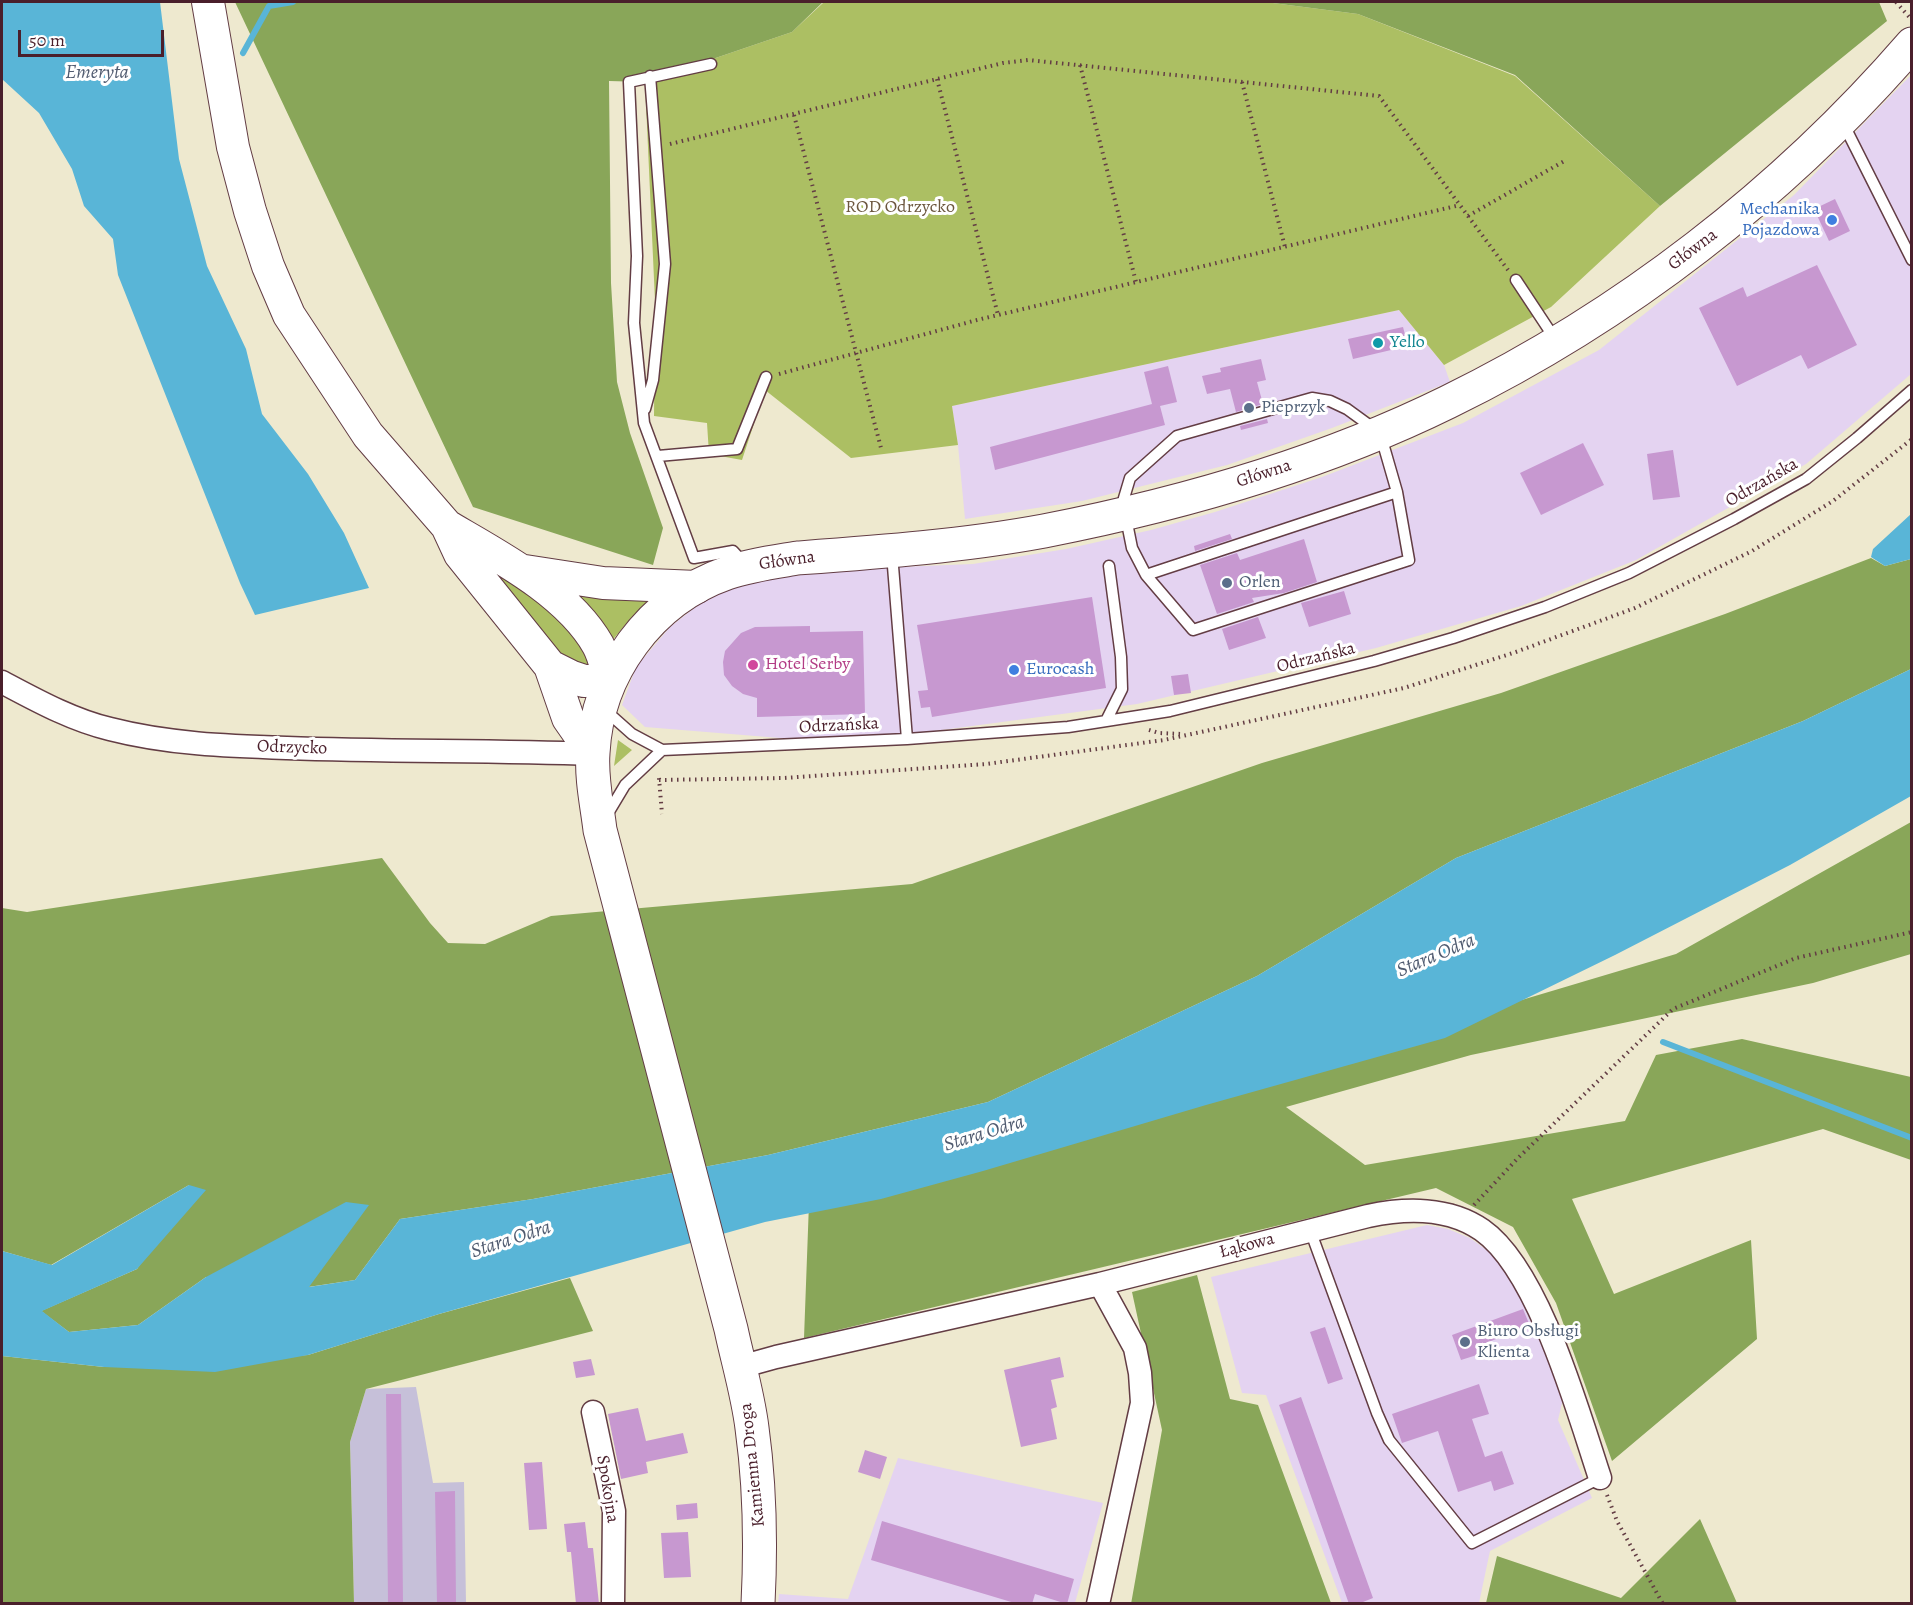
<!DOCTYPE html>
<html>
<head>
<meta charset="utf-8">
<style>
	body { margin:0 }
	#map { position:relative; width:1913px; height:1605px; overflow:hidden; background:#eee9cf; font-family:Alegreya,serif }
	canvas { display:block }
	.frame { position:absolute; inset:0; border:3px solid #4a1f2b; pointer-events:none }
	.scale { position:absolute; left:18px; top:30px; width:146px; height:27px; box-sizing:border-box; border:3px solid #4a1f2b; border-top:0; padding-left:8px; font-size:18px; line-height:21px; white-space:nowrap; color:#4a1f2b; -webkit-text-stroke:4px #fff; paint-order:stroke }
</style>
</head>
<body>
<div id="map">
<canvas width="1913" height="1605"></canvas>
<div class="frame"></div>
<div class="scale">50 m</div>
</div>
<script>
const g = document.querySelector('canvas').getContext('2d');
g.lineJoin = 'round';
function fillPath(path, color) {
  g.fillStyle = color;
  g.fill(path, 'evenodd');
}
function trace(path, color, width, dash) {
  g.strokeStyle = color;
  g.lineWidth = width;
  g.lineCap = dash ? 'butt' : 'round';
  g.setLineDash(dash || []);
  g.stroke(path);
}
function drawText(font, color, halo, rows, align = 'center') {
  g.font = font + ' Alegreya,serif';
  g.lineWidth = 6;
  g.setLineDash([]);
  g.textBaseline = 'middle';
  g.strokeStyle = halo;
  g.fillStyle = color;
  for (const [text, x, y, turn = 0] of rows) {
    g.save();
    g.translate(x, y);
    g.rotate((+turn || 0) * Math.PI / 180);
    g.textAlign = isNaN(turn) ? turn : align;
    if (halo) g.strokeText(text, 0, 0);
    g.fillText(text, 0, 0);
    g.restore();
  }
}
fillPath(new Path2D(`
	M 1911,75 L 1911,374 L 1806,464 L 1636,560 L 1521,606 L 1376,648 L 1137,704 L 927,732 L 792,739 L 645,727 L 622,705 L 636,667 L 670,627 L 712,594 L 772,578 L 872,568 L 973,564 L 1066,549 L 1151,530 L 1215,512 L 1322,477 L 1463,423 L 1599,350 L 1794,195 Z
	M 1399,310 L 1444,365 L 1450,382 L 1332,428 L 1227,465 L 1082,501 L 965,519 L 958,445 L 952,406 Z
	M 1427,1225 L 1448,1229 L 1470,1238 L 1495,1256 L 1510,1272 L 1535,1324 L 1564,1395 L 1558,1420 L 1592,1498 L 1490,1551 L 1479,1603 L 1342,1603 L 1266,1395 L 1242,1393 L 1211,1277 Z
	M 898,1458 L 1103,1503 L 1075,1603 L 778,1604 L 779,1594 L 848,1599 Z`), '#e4d3f1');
fillPath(new Path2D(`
	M 416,1387 L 433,1483 L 464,1482 L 466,1603 L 354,1603 L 350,1442 L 366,1389 Z`), '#c6c0d9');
fillPath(new Path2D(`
	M 824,2 L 1265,2 L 1358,14 L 1515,76 L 1660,206 L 1551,307 L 1444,365 L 1399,310 L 952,406 L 958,445 L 851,458 L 765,390 L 742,460 L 709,454 L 707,423 L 654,416 L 655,301 L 645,82 L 792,32 Z
	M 467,543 L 563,619 L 598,669 L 572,668 Z
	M 562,584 L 657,593 L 631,618 L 610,643 Z
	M 618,740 L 632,750 L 614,766 Z`), '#acbf63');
fillPath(new Path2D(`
	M 235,2 L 823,2 L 792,32 L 645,82 L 609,81 L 611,283 L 617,382 L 630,433 L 663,528 L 653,565 L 473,507 Z
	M 1265,2 L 1879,2 L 1887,21 L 1660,206 L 1515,75 L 1358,14 Z
	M 1871,558 L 1885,566 L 1911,559 L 1911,669 L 1803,721 L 1456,858 L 1257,976 L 988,1102 L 768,1155 L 533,1199 L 400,1219 L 355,1280 L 308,1287 L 206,1277 L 138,1325 L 69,1332 L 41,1311 L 137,1269 L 189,1185 L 51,1265 L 2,1251 L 2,908 L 27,912 L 382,858 L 430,923 L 448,943 L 485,944 L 551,916 L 912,884 L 1262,763 L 1501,693 L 1725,614 Z
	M 1911,822 L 1911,954 L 1813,983 L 1471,1055 L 1286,1107 L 1365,1165 L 1625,1121 L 1656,1055 L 1742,1039 L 1911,1077 L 1911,1160 L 1823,1129 L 1572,1199 L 1614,1294 L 1751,1240 L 1757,1339 L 1612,1461 L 1556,1303 L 1513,1227 L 1436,1188 L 804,1338 L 809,1203 L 1431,1027 L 1676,954 Z
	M 1197,1275 L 1230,1399 L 1258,1405 L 1331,1603 L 1131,1604 L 1162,1430 L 1132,1292 Z
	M 570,1278 L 593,1331 L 366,1389 L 350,1442 L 354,1603 L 2,1604 L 2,1356 L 104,1367 L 308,1355 L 439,1314 Z
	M 1700,1519 L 1737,1603 L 1486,1603 L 1497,1556 L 1621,1598 Z`), '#89a659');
fillPath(new Path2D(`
	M 2,2 L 160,2 L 179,159 L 207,266 L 246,349 L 262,414 L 308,474 L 344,533 L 369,588 L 255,615 L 240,583 L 118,275 L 113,239 L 84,206 L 72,169 L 39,113 L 2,79 Z
	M 1911,514 L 1911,559 L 1885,566 L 1871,557 L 1873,549 Z
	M 1911,669 L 1911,796 L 1790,865 L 1615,955 L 1445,1038 L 1206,1105 L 983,1171 L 881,1199 L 765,1222 L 439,1314 L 308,1355 L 215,1372 L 104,1367 L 2,1356 L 2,1251 L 52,1265 L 189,1185 L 206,1190 L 137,1269 L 42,1311 L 69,1332 L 138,1325 L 206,1277 L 346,1202 L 369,1205 L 309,1287 L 355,1280 L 400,1219 L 533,1199 L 768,1155 L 988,1102 L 1257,976 L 1456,858 L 1803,721 Z`), '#59b5d7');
trace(new Path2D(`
	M 243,53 L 269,6 L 293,2
	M 1663,1042 L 1912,1138`), '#59b5d7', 6);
fillPath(new Path2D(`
	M 1835,199 L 1850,231 L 1829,241 L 1814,209 Z
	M 1817,265 L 1857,345 L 1808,369 L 1801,355 L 1737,386 L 1699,308 L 1743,287 L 1747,297 Z
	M 1403,327 L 1408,346 L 1353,359 L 1348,339 Z
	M 1261,359 L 1266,380 L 1257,382 L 1263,404 L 1236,412 L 1230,389 L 1207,394 L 1202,376 L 1221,372 L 1220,368 Z
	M 1168,366 L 1177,402 L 1160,406 L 1165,425 L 995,470 L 990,447 L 1152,404 L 1144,372 Z
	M 1267,419 L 1268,423 L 1241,430 L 1240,426 Z
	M 1583,443 L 1604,485 L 1541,515 L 1520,473 Z
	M 1673,450 L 1680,497 L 1653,500 L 1647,454 Z
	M 1230,534 L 1232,539 L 1195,551 L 1194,546 Z
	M 1304,539 L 1317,582 L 1284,593 L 1252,598 L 1254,602 L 1217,614 L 1200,565 L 1237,553 L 1240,560 Z
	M 1344,591 L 1351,614 L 1309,627 L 1301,603 Z
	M 1092,597 L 1106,688 L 932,717 L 930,707 L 921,708 L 918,691 L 928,690 L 917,625 Z
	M 1258,617 L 1266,638 L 1229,650 L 1222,629 Z
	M 810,626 L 810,632 L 863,631 L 865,714 L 757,717 L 757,698 L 743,694 L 732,686 L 724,675 L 723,662 L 725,651 L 741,633 L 755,627 Z
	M 1188,674 L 1191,693 L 1174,695 L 1171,676 Z
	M 1523,1309 L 1530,1326 L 1478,1346 L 1480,1354 L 1461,1360 L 1452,1335 Z
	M 1325,1327 L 1343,1379 L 1328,1384 L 1310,1332 Z
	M 1060,1357 L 1064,1377 L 1051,1380 L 1057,1407 L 1051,1409 L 1057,1439 L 1021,1447 L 1004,1370 Z
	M 591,1359 L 595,1375 L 576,1378 L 573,1362 Z
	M 1479,1384 L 1489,1414 L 1472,1419 L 1485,1457 L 1502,1451 L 1514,1484 L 1494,1491 L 1491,1481 L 1458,1492 L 1438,1431 L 1402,1443 L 1392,1414 Z
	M 386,1394 L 401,1394 L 403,1604 L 388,1604 Z
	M 1301,1397 L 1373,1598 L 1358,1604 L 1349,1604 L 1279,1405 Z
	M 638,1408 L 646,1441 L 683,1433 L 688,1453 L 646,1462 L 648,1473 L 621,1479 L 608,1414 Z
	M 865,1450 L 887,1457 L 880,1479 L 858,1472 Z
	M 542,1462 L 547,1529 L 529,1530 L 524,1463 Z
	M 455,1491 L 456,1604 L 437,1604 L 435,1492 Z
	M 697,1503 L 698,1518 L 677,1520 L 676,1505 Z
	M 882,1521 L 1074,1579 L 1067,1604 L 1035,1594 L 1032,1604 L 1018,1604 L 871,1560 Z
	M 585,1522 L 588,1548 L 593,1548 L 599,1604 L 576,1604 L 571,1552 L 567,1552 L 564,1524 Z
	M 688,1532 L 691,1577 L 664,1578 L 661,1533 Z`), '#c798d0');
const lane = new Path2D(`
	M 711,64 L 629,82 L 637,256 L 634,323 L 644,423 L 694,558 L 733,551 L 743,562
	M 1843,123 L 1912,260
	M 1516,280 L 1555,339
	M 1312,398 L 1330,401 L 1347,409 L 1380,433 L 1397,492 L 1146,575 L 1132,548 L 1125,513 L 1124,498 L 1130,478 L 1177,436 Z
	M 645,409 L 653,380 L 665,264 L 650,76
	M 658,456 L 737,449 L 766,377
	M 892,554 L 907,739
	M 1146,575 L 1193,630 L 1409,560 L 1397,492
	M 605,710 L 632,734 L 662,750 L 907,739 L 1068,727 L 1170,711 L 1374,661 L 1453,638 L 1545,607 L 1629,573 L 1734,519 L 1806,479 L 1857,438 L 1912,390
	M 1106,721 L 1122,689 L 1121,657 L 1109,566
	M 607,815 L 625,785 L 662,750
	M 1310,1230 L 1377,1413 L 1389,1440 L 1472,1543 L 1600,1478`);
const street = new Path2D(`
	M 2,682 C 36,700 72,720 110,729 C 168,744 228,746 287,748 C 389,752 491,750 593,754
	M 740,1367 L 776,1357 L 1100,1284 L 1368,1216 C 1405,1208 1449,1207 1482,1230 C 1539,1270 1578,1412 1600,1478
	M 593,1412 L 614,1511 L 613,1604
	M 1098,1604 L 1142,1403 L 1140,1373 L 1135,1348 L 1100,1284`);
const secondary = new Path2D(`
	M 208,2 L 233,147 L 250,211 L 268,266 L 289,315 L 368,435 L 447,526 L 460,554 L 550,666 L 572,677 L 584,681 L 610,680 C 606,668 604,656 598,645 C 568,592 498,556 447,526
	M 525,571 L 603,583 L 697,587
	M 550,666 L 568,718 L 593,754`);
const primary = new Path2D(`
	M 758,1604 C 761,1545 760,1486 752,1428 C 748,1395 738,1362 731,1329 L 600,830 C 597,805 591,778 593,753 C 597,673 650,600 727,573 C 750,565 774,562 798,558 C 880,552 963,546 1044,531 C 1182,504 1322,464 1448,402 C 1624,316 1783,193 1912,44`);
trace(lane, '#633d44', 13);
trace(street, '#633d44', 25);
trace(secondary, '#633d44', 34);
trace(primary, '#633d44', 35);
trace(new Path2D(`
	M 1896,2 L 1911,19
	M 1080,65 L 1136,282
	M 937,79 L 998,315
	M 1242,82 L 1285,247
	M 794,115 L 881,448
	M 670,144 L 1003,63 L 1028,60 L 1379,96 L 1508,270
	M 1468,216 L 1566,160
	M 779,374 L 977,320 L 1460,205
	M 1149,730 L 1159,733 L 1183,734
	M 659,778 L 662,814
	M 659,780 L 784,778 L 986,764 L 1164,740 L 1404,688 L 1513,653 L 1635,608 L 1752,551 L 1833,501 L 1912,439
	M 1474,1205 L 1518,1158 L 1673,1009 L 1796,958 L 1912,932
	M 1607,1495 L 1617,1521 L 1663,1604`), '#633d44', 4, [1.5, 4.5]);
trace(lane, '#fff', 10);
trace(street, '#fff', 22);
trace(secondary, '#fff', 32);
trace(primary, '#fff', 33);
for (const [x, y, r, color] of [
	[1832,220,6,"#3f7fe0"],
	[1378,343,6,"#0f9aa8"],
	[1249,408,6,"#5c6f8a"],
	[1227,583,6,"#5c6f8a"],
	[753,665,6,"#d1479c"],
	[1014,670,6,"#3f7fe0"],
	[1465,1342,6,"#5c6f8a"]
]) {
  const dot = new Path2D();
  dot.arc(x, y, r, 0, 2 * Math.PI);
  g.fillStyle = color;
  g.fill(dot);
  trace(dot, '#fff', 2);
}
drawText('18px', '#6c573f', '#fff', [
	["ROD Odrzycko",900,208]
]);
drawText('18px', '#366cbe', '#fff', [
	["Mechanika",1820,210],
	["Pojazdowa",1820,231],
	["Eurocash",1026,670,"left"]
], 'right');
drawText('18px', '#4a1f2b', '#fff', [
	["Główna",1693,250,-37],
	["Główna",1264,474,-18],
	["Odrzańska",1762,483,-30],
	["Główna",787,561,-8],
	["Odrzańska",1316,658,-14],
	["Odrzańska",839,726,-3],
	["Odrzycko",292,748,2],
	["Łąkowa",1247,1246,-15],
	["Kamienna Droga",753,1465,-96],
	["Spokojna",607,1489,81]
]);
drawText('18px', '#0d838f', '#fff', [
	["Yello",1390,343]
], 'left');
drawText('18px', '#4e5e75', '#fff', [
	["Pieprzyk",1261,408],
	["Orlen",1239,583],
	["Biuro Obsługi",1477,1332],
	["Klienta",1477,1353]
], 'left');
drawText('18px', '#b23c85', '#fff', [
	["Hotel Serby",765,665]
], 'left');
drawText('italic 20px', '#505b70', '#fff', [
	["Emeryta",97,73],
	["Stara Odra",1436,956,-23],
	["Stara Odra",984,1134,-17],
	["Stara Odra",511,1240,-18]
]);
</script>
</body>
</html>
